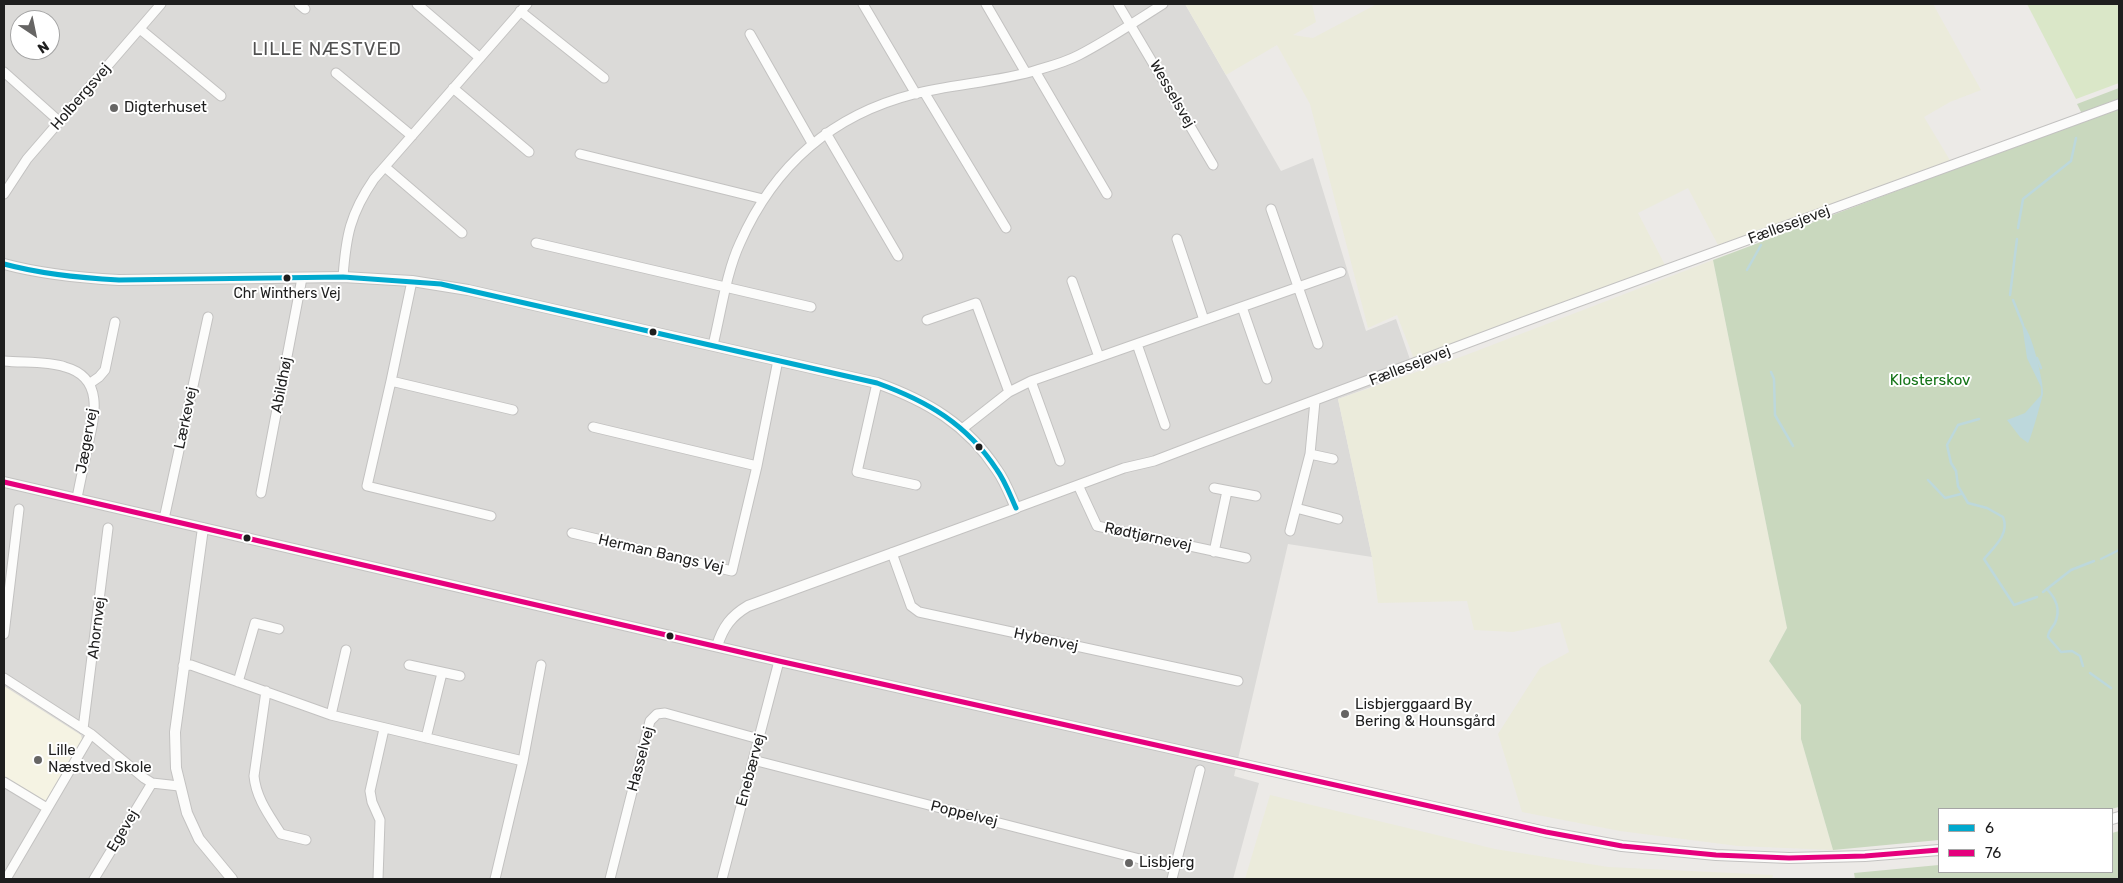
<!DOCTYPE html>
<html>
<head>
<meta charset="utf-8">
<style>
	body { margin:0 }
	#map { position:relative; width:2123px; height:883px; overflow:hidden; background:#eceae7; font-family:Rubik,sans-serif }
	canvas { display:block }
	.frame { position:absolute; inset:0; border:5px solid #1e1e1e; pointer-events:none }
	.legend { position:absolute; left:1938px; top:808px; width:175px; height:65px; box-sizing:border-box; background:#fff; border:1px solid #a5a5a5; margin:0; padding:6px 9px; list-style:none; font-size:15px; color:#1e1e1e }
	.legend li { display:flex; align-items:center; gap:10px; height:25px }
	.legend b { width:25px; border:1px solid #a5a5a5 }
	.north { position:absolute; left:10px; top:10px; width:50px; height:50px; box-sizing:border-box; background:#fff; border:1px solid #a5a5a5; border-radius:50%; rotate:146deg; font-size:14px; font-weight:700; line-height:20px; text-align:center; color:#1e1e1e }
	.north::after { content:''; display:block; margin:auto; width:18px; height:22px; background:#666564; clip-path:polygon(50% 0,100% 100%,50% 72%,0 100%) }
</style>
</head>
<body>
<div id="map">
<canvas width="2123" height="883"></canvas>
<div class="frame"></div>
<ul class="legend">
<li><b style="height:6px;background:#00a9ce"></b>6</li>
<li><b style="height:6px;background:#e5007d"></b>76</li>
</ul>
<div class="north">N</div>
</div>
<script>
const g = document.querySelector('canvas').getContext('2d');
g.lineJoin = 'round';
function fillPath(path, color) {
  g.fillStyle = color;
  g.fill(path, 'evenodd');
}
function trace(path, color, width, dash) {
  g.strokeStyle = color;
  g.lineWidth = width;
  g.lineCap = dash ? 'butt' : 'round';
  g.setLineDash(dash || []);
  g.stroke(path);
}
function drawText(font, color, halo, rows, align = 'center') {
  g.font = font + ' Rubik,sans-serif';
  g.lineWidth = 4;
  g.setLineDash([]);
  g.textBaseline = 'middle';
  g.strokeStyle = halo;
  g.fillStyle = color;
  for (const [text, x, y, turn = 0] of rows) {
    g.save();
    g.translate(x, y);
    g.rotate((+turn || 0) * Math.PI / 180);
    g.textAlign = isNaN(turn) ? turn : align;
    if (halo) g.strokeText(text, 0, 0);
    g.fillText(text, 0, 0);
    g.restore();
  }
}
fillPath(new Path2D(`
	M 4,4 L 1185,4 L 1281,171 L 1313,158 L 1366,331 L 1396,319 L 1414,371 L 1338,399 L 1372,557 L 1288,544 L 1234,776 L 1259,783 L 1233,879 L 4,879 ZM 20,20 L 50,20 L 50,50 L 20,50 Z`), '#dbdad8');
fillPath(new Path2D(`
	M 4,686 L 81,735 L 83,743 L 46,803 L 4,777 Z`), '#f5f3e3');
fillPath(new Path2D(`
	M 1185,4 L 1312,4 L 1316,22 L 1293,35 L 1313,38 L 1377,4 L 1933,4 L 1981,90 L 1950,102 L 1924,117 L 1951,162 L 1718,245 L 1688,188 L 1638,213 L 1665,265 L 1414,359 L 1397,315 L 1368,328 L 1310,104 L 1277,45 L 1226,75 Z
	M 1713,260 L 1787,628 L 1769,661 L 1801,705 L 1801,739 L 1833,850 L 1738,846 L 1620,831 L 1522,812 L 1498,734 L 1540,668 L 1569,652 L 1560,622 L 1513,632 L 1474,630 L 1467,601 L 1378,603 L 1372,557 L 1338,399 L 1466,355 Z
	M 1270,795 L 1495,849 L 1608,867 L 1773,875 L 1772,879 L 1245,879 Z`), '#ebebdb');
fillPath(new Path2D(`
	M 2027,4 L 2119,4 L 2119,83 L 2076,99 Z`), '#dae7c8');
fillPath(new Path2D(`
	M 2119,88 L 2119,807 L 2111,809 L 1939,809 L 1939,840 L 1833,850 L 1801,739 L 1801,705 L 1769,661 L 1787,628 L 1713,260 L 2085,120 L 2077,104 Z
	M 2119,831 L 2119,879 L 1855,879 L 1854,873 L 1939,865 L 1939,872 L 2112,872 L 2112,833 Z`), '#c9d8be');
fillPath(new Path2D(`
	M 2022,324 C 2031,328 2044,383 2043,394 C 2041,402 2031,439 2028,443 L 2020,437 L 2007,420 L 2025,413 L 2041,395 L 2041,387 L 2027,358 Z`), '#bdd8dc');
trace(new Path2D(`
	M 2018,228 L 2023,199 L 2071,161 L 2076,138
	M 1747,270 L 1761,245
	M 2010,295 L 2017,239
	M 2013,300 L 2023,325
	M 2037,358 L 2041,368
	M 1771,372 L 1774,379 L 1775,415 L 1793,446
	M 1979,419 L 1958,425 L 1947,445 L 1951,463 L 1956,471 L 1958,486 L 1968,503 L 1987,508 L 2003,517 C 2010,534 1994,547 1984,559 L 2014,605 L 2037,597
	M 1928,480 L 1945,498 L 1961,494
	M 2101,559 L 2119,550
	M 2047,589 C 2056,599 2061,609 2055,623 C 2052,628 2048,631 2048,637 L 2061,652 L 2072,651 L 2080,656 L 2083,666
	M 2043,592 L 2071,570 L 2094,561
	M 2090,673 L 2111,688`), '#bdd8dc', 2.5);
const minor = new Path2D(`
	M 299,4 L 305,9
	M 417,4 L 480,58
	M 863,4 L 916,94
	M 986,4 L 1026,73
	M 1118,4 L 1213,165
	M 520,11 L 604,78
	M 140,29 L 221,96
	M 750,34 L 812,143
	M 1035,71 L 1107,194
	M 4,72 L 60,122
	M 336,73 L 412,136
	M 453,88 L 529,152
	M 924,92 L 1006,228
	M 826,133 L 898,256
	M 580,154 L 763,199
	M 385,167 L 462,233
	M 4,194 L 27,159 L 161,4
	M 1271,209 L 1318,344
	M 1177,239 L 1204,320
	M 536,243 L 811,307
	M 343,277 C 346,236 350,214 374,179 L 527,4
	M 412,281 L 391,381 L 367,486 L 491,516
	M 1072,281 L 1099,357
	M 1242,307 L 1267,379
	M 927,320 L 976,303 L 1009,392
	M 1137,344 L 1165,425
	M 713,345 C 721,313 726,273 740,243 C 774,166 832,115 914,94 C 953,84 999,82 1037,70 C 1051,66 1066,62 1079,55 C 1108,40 1136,21 1163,4
	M 4,361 C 23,363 47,361 65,367 C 106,378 94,419 87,449 C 84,465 80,482 77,498
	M 391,381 L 513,410
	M 1031,381 L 1060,461
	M 877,383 L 857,472 L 916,485
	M 89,384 L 99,377 L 105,370 L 115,322
	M 593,427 L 757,466
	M 962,429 L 1009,392 L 1031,381 L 1341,272
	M 1310,454 L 1333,459
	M 1078,485 L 1097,526 L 1246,558
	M 1214,488 L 1256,496
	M 261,493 L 302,278
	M 1016,508 L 1124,468 L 1154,461 L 1201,443 L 1523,322 L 2119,104
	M 1296,508 L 1338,519
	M 164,519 L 208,317
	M 1290,531 L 1310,454 L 1315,401
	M 572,533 L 732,571 L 757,466 L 778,360
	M 1214,552 L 1227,491
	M 892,553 L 911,606 L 919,612 L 1238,681
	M 4,634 L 19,509
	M 409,665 L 460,676
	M 183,666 L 191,665 L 331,715 L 523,761
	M 4,678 L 91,734 L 144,778 L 152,783 L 179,786
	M 238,682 L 255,623 L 279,629
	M 266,691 L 254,776 C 256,798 269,815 281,834 L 306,840
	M 331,715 L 346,650
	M 83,729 L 108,528
	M 426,738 L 442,673
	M 753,760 L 1175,868
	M 4,782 L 47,808
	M 6,879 L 91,734
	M 94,879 L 152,783
	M 378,879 L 380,820 L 372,802 L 370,791 L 384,729
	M 495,879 L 523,761 L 541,665
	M 610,879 L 650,721 L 657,714 L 665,713 L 759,739
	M 722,879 L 779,661
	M 1172,879 L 1200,770`);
const tertiary = new Path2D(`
	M 4,264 C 41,274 80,278 119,280 L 343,277 L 412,281 L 468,290 L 877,383 C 927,401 967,424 997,470 C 1005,481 1010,495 1016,508 L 748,606 C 731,616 723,627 717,646
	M 4,482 L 779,661 L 1546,832 L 1622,846 L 1716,855 L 1789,858 L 1865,856 L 1939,850
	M 203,528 L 175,732 L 176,768 L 187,813 L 199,839 L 232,879
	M 2112,819 L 2119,817`);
trace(minor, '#c3c2c1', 11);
trace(tertiary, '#c3c2c1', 12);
trace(minor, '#fcfcfb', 9);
trace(tertiary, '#fcfcfb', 10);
trace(new Path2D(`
	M 4,264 C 41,274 80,278 119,280 L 343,277 L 441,284 L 877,383 C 927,401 967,424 997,470 C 1005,481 1010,495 1016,508`), '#00a9ce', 5);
trace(new Path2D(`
	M 4,482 L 779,661 L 1546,832 L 1622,846 L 1716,855 L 1789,858 L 1865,856 L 1939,850`), '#e5007d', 5);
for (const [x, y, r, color] of [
	[114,108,5,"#666564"],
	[287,278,4.5,"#1e1e1e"],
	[653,332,4.5,"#1e1e1e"],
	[979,447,4.5,"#1e1e1e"],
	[247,538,4.5,"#1e1e1e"],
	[670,636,4.5,"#1e1e1e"],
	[1345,714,5,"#666564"],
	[38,760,5,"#666564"],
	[1129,863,5,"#666564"]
]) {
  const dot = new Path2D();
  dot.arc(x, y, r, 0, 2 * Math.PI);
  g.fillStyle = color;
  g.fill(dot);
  trace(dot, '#fff', 2);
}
drawText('14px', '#1e1e1e', '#fff', [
	["Chr Winthers Vej",287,294]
]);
drawText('15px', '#1e1e1e', '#fff', [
	["Wesselsvej",1172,94,60],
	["Holbergsvej",81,97,-49],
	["Fællesejevej",1789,225,-20],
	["Fællesejevej",1410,366,-21],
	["Abildhøj",282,385,-79],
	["Lærkevej",186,418,-78],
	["Jægervej",87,441,-80],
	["Rødtjørnevej",1148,537,12],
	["Herman Bangs Vej",661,554,13],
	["Ahornvej",97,628,-83],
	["Hybenvej",1046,640,12],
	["Hasselvej",641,759,-75],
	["Enebærvej",751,770,-75],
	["Poppelvej",964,814,14],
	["Egevej",123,831,-59]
]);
drawText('15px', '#1e1e1e', '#fff', [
	["Digterhuset",124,108],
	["Lisbjerggaard By",1355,705],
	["Bering & Hounsgård",1355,722],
	["Lille",48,751],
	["Næstved Skole",48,768],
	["Lisbjerg",1139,863]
], 'left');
drawText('15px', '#157418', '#fff', [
	["Klosterskov",1930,381]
]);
g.letterSpacing = '1px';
drawText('18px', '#515151', '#fff', [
	["LILLE NÆSTVED",327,50]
]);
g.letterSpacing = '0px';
</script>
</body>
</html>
